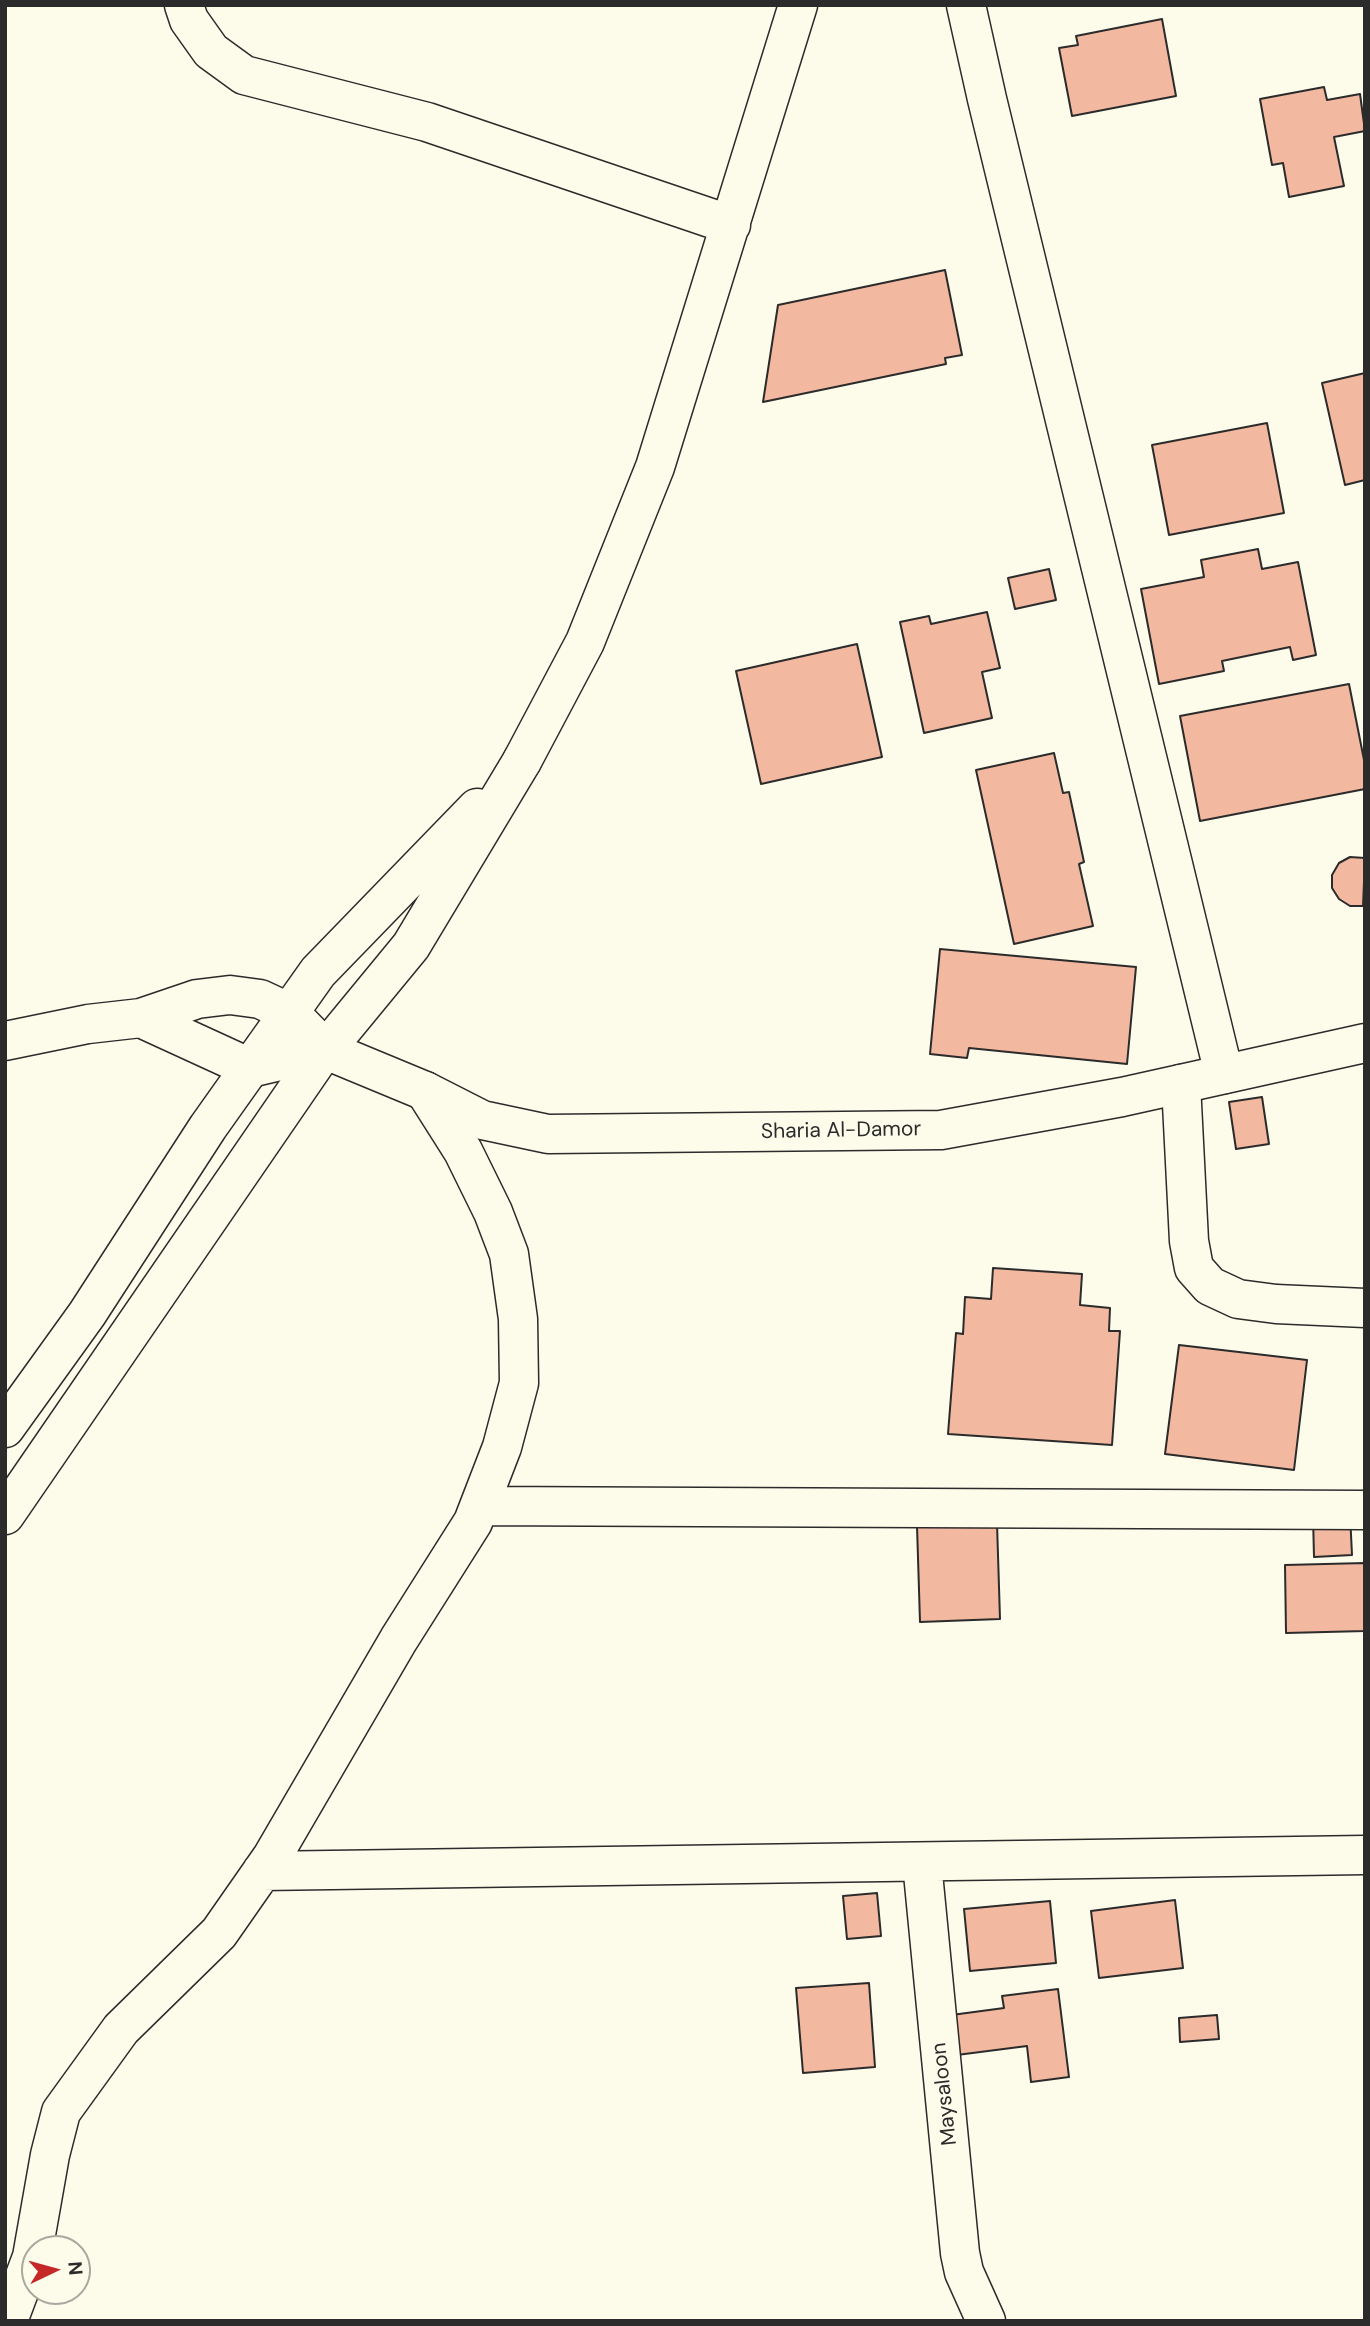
<!DOCTYPE html>
<html>
<head>
<meta charset="utf-8">
<style>
	body { margin:0 }
	#map { position:relative; width:1370px; height:2326px; overflow:hidden; background:#fdfbea; font-family:"DM Sans",sans-serif }
	canvas { display:block }
	.frame { position:absolute; inset:0; border:7px solid #2b2b2b; pointer-events:none }
	.north { position:absolute; left:21px; top:2235px; width:70px; height:70px; box-sizing:border-box; background:#fdfbea; border:2px solid #a9a89e; border-radius:50%; rotate:85deg; font-size:19px; font-weight:700; line-height:28px; text-align:center; color:#2b2b2b }
	.north::after { content:''; display:block; margin:auto; width:24px; height:32px; background:#c62828; clip-path:polygon(50% 0,100% 100%,50% 72%,0 100%) }
</style>
</head>
<body>
<div id="map">
<canvas width="1370" height="2326"></canvas>
<div class="frame"></div>
<div class="north">N</div>
</div>
<script>
const g = document.querySelector('canvas').getContext('2d');
g.lineJoin = 'round';
function fillPath(path, color) {
  g.fillStyle = color;
  g.fill(path, 'evenodd');
}
function trace(path, color, width, dash) {
  g.strokeStyle = color;
  g.lineWidth = width;
  g.lineCap = dash ? 'butt' : 'round';
  g.setLineDash(dash || []);
  g.stroke(path);
}
function drawText(font, color, halo, rows, align = 'center') {
  g.font = font + ' "DM Sans",sans-serif';
  g.lineWidth = 5;
  g.setLineDash([]);
  g.textBaseline = 'middle';
  g.strokeStyle = halo;
  g.fillStyle = color;
  for (const [text, x, y, turn = 0] of rows) {
    g.save();
    g.translate(x, y);
    g.rotate((+turn || 0) * Math.PI / 180);
    g.textAlign = isNaN(turn) ? turn : align;
    if (halo) g.strokeText(text, 0, 0);
    g.fillText(text, 0, 0);
    g.restore();
  }
}
const building = new Path2D(`
	M 1162,19 L 1176,96 L 1072,116 L 1059,48 L 1078,45 L 1076,36 Z
	M 1324,87 L 1327,100 L 1360,94 L 1365,131 L 1334,137 L 1344,186 L 1289,197 L 1283,163 L 1272,165 L 1260,99 Z
	M 945,270 L 962,355 L 945,358 L 946,364 L 763,402 L 778,305 Z
	M 1365,373 L 1365,480 L 1345,485 L 1322,383 Z
	M 1267,423 L 1284,513 L 1169,535 L 1152,445 Z
	M 1258,549 L 1262,569 L 1298,562 L 1316,655 L 1293,660 L 1290,647 L 1222,661 L 1224,671 L 1159,684 L 1141,589 L 1204,577 L 1201,560 Z
	M 1049,569 L 1056,600 L 1015,609 L 1008,578 Z
	M 987,612 L 1000,668 L 982,672 L 992,718 L 924,733 L 900,622 L 929,616 L 931,624 Z
	M 857,644 L 882,757 L 761,784 L 736,671 Z
	M 1349,684 L 1365,765 L 1365,789 L 1200,821 L 1180,716 Z
	M 1054,753 L 1063,793 L 1069,792 L 1084,862 L 1079,864 L 1093,926 L 1014,944 L 976,770 Z
	M 1350,857 L 1365,858 L 1363,906 L 1350,906 L 1339,899 L 1332,888 L 1332,875 L 1339,863 Z
	M 940,949 L 1136,967 L 1127,1064 L 969,1048 L 967,1058 L 930,1054 Z
	M 1262,1097 L 1269,1144 L 1236,1149 L 1229,1102 Z
	M 993,1268 L 1082,1274 L 1080,1305 L 1110,1308 L 1109,1331 L 1120,1331 L 1112,1445 L 948,1434 L 956,1333 L 963,1334 L 965,1297 L 991,1299 Z
	M 1179,1345 L 1307,1360 L 1294,1470 L 1165,1454 Z
	M 1350,1514 L 1352,1555 L 1314,1557 L 1313,1516 Z
	M 997,1523 L 1000,1619 L 920,1622 L 917,1526 Z
	M 1365,1563 L 1365,1631 L 1286,1633 L 1285,1565 Z
	M 877,1893 L 881,1936 L 847,1939 L 843,1896 Z
	M 1175,1900 L 1183,1968 L 1099,1978 L 1091,1911 Z
	M 1050,1901 L 1056,1963 L 970,1971 L 964,1909 Z
	M 869,1983 L 875,2067 L 803,2073 L 796,1988 Z
	M 1058,1989 L 1069,2077 L 1031,2082 L 1027,2046 L 949,2056 L 944,2016 L 1004,2008 L 1002,1996 Z
	M 1217,2015 L 1219,2039 L 1180,2042 L 1179,2018 Z`);
fillPath(building, '#f2b8a0');
trace(building, '#2b2b2b', 2);
const street = new Path2D(`
	M 184,5 L 189,20 L 211,51 L 244,75 L 427,122 L 731,225
	M 966,5 L 987,99 L 1224,1074
	M 522,761 L 585,642 L 655,467 L 798,5
	M 141,1018 L 250,1068 L 326,1050
	M 5,1041 L 88,1024 L 141,1018 L 197,999 L 230,995 L 260,999 L 290,1013 L 326,1050
	M 1181,1084 L 1189,1241 L 1194,1268 L 1210,1286 L 1238,1299 L 1276,1304 L 1365,1308
	M 480,1506 L 1365,1510
	M 922,1863 L 960,2253 L 964,2272 L 986,2321
	M 262,1871 L 1365,1855
	M 8,2321 L 32,2257 L 50,2155 L 61,2112 L 121,2029 L 219,1933 L 272,1857 L 399,1639 L 473,1522 L 502,1447 L 519,1383 L 518,1319 L 509,1254 L 493,1212 L 463,1151 L 425,1091`);
const secondary = new Path2D(`
	M 326,1050 L 425,1091 L 482,1120 L 548,1134 L 941,1130 L 1122,1097 L 1365,1043
	M 5,1428 L 87,1314 L 208,1127 L 318,972 L 477,808
	M 5,1515 L 318,1059 L 411,946 L 522,761`);
trace(street, '#2b2b2b', 41);
trace(secondary, '#2b2b2b', 41);
trace(street, '#fdfbea', 38);
trace(secondary, '#fdfbea', 38);
drawText('21px', '#2b2b2b', '#fdfbea', [
	["Sharia Al-Damor",841,1131,-1],
	["Maysaloon",945,2094,-96]
]);
</script>
</body>
</html>
